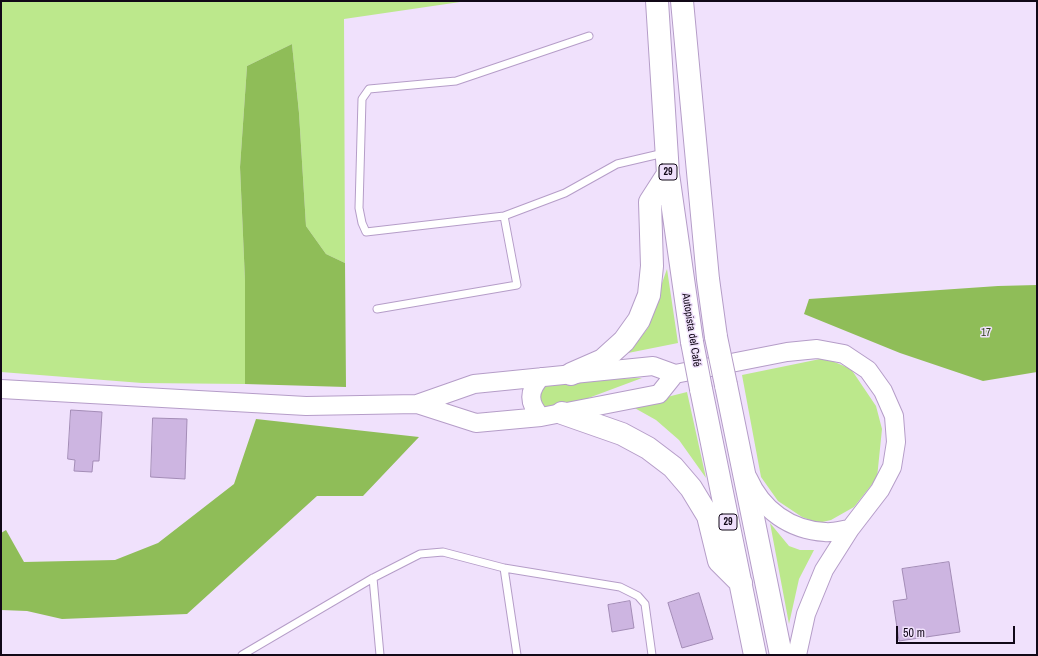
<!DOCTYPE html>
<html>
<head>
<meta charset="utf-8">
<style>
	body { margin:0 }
	#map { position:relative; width:1038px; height:656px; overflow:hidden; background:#f0e1fc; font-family:"Archivo Narrow",sans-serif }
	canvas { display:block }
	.frame { position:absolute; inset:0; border:2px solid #110817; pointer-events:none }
	.scale { position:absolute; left:896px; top:626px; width:119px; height:18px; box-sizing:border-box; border:2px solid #110817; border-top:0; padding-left:5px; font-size:12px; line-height:14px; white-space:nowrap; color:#110817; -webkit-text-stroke:3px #f0e1fc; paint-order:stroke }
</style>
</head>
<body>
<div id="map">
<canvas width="1038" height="656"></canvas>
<div class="frame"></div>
<div class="scale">50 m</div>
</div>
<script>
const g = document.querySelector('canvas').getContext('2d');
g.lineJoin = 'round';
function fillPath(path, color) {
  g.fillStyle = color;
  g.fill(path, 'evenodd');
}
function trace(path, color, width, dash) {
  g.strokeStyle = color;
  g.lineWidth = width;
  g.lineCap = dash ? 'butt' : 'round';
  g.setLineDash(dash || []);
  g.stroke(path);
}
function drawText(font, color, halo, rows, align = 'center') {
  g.font = font + ' "Archivo Narrow",sans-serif';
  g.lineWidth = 3;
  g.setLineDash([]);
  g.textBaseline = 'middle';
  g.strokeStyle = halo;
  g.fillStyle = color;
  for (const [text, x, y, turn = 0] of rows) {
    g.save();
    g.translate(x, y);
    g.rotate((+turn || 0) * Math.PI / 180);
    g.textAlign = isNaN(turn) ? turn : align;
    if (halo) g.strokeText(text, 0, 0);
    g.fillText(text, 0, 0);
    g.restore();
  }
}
fillPath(new Path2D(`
	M 1,1 L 467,1 L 344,19 L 345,263 L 326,254 L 306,226 L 299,113 L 292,44 L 247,66 L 240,167 L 245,281 L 245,384 L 142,383 L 1,372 Z
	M 667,269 L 678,343 L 628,353 L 648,328 L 656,300 Z
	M 825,358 L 851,369 L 876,406 L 882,429 L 877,478 L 854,507 L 831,520 L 818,523 L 802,517 L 778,501 L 761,477 L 742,375 Z
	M 642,378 L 551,412 L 544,407 L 538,398 L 541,387 L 557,380 Z
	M 687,392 L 706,478 L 679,440 L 656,420 L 631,406 Z
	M 770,523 L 789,546 L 800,550 L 814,550 L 799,579 L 789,624 Z`), '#bce88c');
fillPath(new Path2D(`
	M 292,44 L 299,113 L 306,226 L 326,254 L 345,263 L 346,387 L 245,384 L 245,281 L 240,167 L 247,66 Z
	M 1037,285 L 1037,372 L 983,381 L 900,353 L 804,314 L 809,299 L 998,286 Z
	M 256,419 L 419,437 L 363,496 L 317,496 L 187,614 L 62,619 L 27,611 L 1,610 L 1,533 L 6,530 L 24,562 L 115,560 L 158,543 L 234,484 Z`), '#8fbd58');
const building = new Path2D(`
	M 71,410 L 102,412 L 99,461 L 93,461 L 92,472 L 74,471 L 75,460 L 68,459 Z
	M 153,418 L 187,419 L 185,479 L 151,477 Z
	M 949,562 L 960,632 L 899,641 L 893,601 L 907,599 L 902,569 Z
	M 699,593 L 713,639 L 682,648 L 668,603 Z
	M 630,601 L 634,628 L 612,632 L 608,605 Z`);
fillPath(building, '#cdb5e1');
trace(building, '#a38cb6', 1);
const service = new Path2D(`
	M 589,36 L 456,81 L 369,89 L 362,99 L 359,208 L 362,223 L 366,232 L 504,216 L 565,193 L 617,164 L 664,153
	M 377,309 L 517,285 L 504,216
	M 504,568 L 620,587 L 638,596 L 645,604 L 652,655
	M 373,578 L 380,655
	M 242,655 L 373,578 L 420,554 L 443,552 L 504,568 L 517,655`);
const tertiary = new Path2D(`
	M 1,389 L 306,406 L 417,404 L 476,423 L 541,417 L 659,394 L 675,374
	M 417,404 L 474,384 L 653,366 L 675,374 L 787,352 L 817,349 L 844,354 L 868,370 L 883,391 L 894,416 L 896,442 L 892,467 L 880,490 L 850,529 L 824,570 L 806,614 L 797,655
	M 541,417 C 528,403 528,391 541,377
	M 748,478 C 762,510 790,530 825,532 C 833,533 842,530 850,529`);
const trunk = new Path2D(`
	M 657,1 L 668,174 L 692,342
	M 682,1 L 708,279 L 716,337
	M 571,374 L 603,360 L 624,341 L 639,320 L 649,295 L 652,266 L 650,202 L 668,174
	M 726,385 L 781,655
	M 701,389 L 755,655
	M 562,413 L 622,434 L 648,448 L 673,467 L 691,488 L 708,516 L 719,561 L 741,583`);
trace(service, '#b59dc8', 9);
trace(tertiary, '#b59dc8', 20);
trace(trunk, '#b59dc8', 24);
trace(service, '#fff', 7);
trace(tertiary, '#fff', 18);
trace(trunk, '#fff', 22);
const trunkBridge = new Path2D(`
	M 716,337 L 726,385
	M 692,342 L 701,389`);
trace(trunkBridge, '#b59dc8', 24, []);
trace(trunkBridge, '#fff', 22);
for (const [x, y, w] of [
	[668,172,18],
	[728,522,18]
]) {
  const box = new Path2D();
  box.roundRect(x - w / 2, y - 8, w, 16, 3);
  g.fillStyle = '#f0e1fc';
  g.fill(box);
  trace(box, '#110817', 1);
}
drawText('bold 10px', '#110817', null, [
	["29",668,172],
	["29",728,522]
]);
drawText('11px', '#110817', '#f0e1fc', [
	["Autopista del Café",691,330,81]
]);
drawText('11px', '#30431a', '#f0e1fc', [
	["17",986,333]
]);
</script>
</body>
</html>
